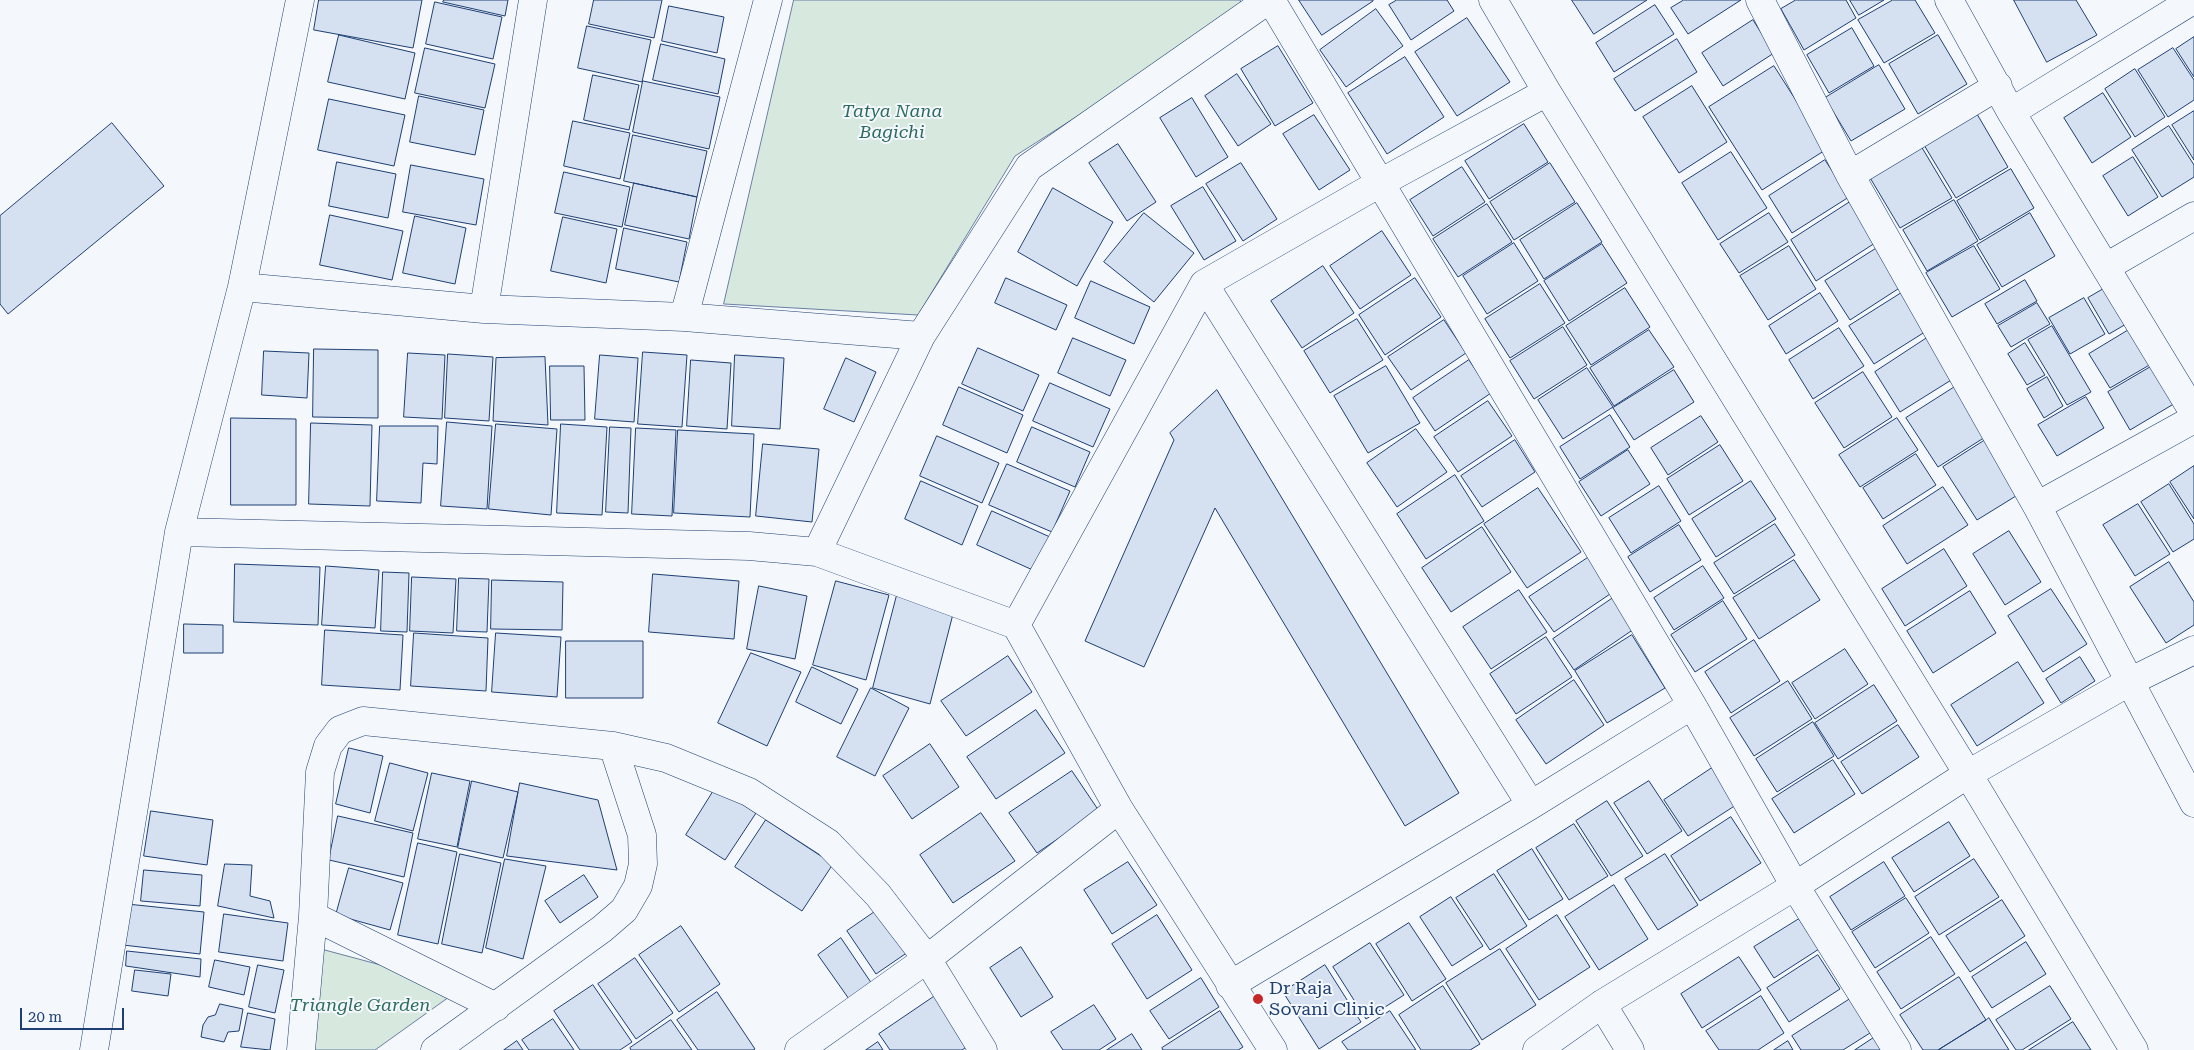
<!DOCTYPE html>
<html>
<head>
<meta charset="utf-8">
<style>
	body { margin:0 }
	#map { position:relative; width:2194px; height:1050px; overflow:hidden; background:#f4f7fb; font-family:"Roboto Serif",serif }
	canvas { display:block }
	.scale { position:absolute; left:20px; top:1008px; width:104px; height:22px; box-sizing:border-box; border:2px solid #1d3f73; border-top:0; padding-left:6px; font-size:15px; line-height:18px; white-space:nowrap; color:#1d3f73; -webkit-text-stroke:4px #f4f7fb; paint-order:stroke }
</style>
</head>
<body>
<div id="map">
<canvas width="2194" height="1050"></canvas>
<div class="scale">20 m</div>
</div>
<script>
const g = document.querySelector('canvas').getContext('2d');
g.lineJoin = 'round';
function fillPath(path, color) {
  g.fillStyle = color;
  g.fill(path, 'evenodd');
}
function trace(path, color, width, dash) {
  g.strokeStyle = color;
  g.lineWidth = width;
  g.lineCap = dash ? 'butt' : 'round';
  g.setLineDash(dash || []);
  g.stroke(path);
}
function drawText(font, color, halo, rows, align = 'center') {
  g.font = font + ' "Roboto Serif",serif';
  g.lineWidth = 4;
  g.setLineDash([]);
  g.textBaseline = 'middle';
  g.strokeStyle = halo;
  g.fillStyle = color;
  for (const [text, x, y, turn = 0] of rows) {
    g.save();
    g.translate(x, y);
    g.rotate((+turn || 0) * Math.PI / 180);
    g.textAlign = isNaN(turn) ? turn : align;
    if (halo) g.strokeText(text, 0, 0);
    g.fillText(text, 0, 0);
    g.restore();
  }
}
const green = new Path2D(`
	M 794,0 L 1240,0 L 1244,10 L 1015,156 L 918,315 L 724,304 Z
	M 321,949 L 463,987 L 375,1050 L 311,1050 Z`);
fillPath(green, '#d7e8df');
trace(green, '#687fa3', 1);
const building = new Path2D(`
	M 319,0 L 422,0 L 413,48 L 314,30 Z
	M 444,0 L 508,0 L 505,16 L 443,2 Z
	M 594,0 L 662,0 L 654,38 L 589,24 Z
	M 1299,0 L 1373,0 L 1373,1 L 1322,35 Z
	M 1397,0 L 1447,0 L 1454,11 L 1411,40 L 1389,5 Z
	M 1572,0 L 1647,0 L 1594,34 Z
	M 1684,0 L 1741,0 L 1688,34 L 1671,8 Z
	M 1796,0 L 1846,0 L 1856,18 L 1804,50 L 1781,9 Z
	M 1850,0 L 1884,0 L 1859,15 Z
	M 1893,0 L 1915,0 L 1935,33 L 1884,63 L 1858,20 Z
	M 2014,0 L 2076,0 L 2097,35 L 2047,62 Z
	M 435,2 L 502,17 L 493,59 L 426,44 Z
	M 1655,5 L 1674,34 L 1614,72 L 1596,43 Z
	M 669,6 L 724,17 L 717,53 L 662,41 Z
	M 1376,9 L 1403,46 L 1346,87 L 1320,50 Z
	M 1467,18 L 1510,82 L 1457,116 L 1415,52 Z
	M 1753,20 L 1774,53 L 1723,86 L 1702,53 Z
	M 587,26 L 651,40 L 642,82 L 578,68 Z
	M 1852,28 L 1874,66 L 1829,93 L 1807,55 Z
	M 339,35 L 415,53 L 405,99 L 328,82 Z
	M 1938,35 L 1967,84 L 1918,114 L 1889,64 Z
	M 2194,37 L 2194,77 L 2176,49 Z
	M 1677,39 L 1697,72 L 1635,111 L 1614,79 Z
	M 661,44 L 725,59 L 718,94 L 653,80 Z
	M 1278,46 L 1313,103 L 1275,126 L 1241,69 Z
	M 425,48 L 495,64 L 485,108 L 415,93 Z
	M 2173,48 L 2194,80 L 2194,100 L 2168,117 L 2138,70 Z
	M 1405,57 L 1444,117 L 1387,154 L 1348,93 Z
	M 1879,65 L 1905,109 L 1851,141 L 1825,98 Z
	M 1774,66 L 1827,149 L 1762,190 L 1709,107 Z
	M 2135,69 L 2165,117 L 2135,137 L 2105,89 Z
	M 1237,74 L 1271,124 L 1238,146 L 1205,96 Z
	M 593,75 L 639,85 L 629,130 L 584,120 Z
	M 643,81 L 720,97 L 709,149 L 633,132 Z
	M 1692,86 L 1727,142 L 1679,173 L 1643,117 Z
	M 2103,93 L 2131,137 L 2092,163 L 2064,118 Z
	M 419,96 L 484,110 L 475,155 L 410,142 Z
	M 1192,98 L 1228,157 L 1196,177 L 1160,118 Z
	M 329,99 L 405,115 L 394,166 L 318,150 Z
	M 2194,111 L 2194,160 L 2172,125 Z
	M 1977,114 L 2008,167 L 1956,198 L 1924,145 Z
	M 1314,115 L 1350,170 L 1319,190 L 1283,134 Z
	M 573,121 L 630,133 L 620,179 L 564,166 Z
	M 112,123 L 164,186 L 8,314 L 0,304 L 0,216 Z
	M 1524,124 L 1548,162 L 1489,199 L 1465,161 Z
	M 2169,126 L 2194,165 L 2194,177 L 2162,197 L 2132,150 Z
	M 633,135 L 707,151 L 697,197 L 624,181 Z
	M 1118,144 L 1156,202 L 1127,221 L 1089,163 Z
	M 1921,146 L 1952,198 L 1900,228 L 1869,176 Z
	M 1731,152 L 1767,208 L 1718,240 L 1682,183 Z
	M 2133,157 L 2158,197 L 2128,216 L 2103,176 Z
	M 1825,160 L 1849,197 L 1792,233 L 1769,196 Z
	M 337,162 L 396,174 L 388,218 L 329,206 Z
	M 1241,163 L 1277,219 L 1243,241 L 1206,184 Z
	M 1550,163 L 1575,202 L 1514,240 L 1490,202 Z
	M 411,165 L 484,179 L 476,225 L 403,212 Z
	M 1462,167 L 1485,202 L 1433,236 L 1410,200 Z
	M 2011,169 L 2034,208 L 1980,240 L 1957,201 Z
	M 564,172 L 630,187 L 622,227 L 555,213 Z
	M 634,183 L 697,197 L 689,239 L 625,225 Z
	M 1203,187 L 1236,241 L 1204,260 L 1171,206 Z
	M 1053,188 L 1113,222 L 1077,286 L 1018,252 Z
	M 1954,200 L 1978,241 L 1927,271 L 1903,230 Z
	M 1850,202 L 1875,243 L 1816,281 L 1791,240 Z
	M 1577,203 L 1602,242 L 1544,279 L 1520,240 Z
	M 1487,204 L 1512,242 L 1458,277 L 1433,239 Z
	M 1144,213 L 1194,253 L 1154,302 L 1104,262 Z
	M 1769,213 L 1788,242 L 1739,273 L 1720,244 Z
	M 2030,213 L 2055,256 L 2002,287 L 1977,245 Z
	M 330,215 L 403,231 L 392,280 L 320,265 Z
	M 415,216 L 466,228 L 455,284 L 403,273 Z
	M 563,217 L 617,229 L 606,283 L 551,271 Z
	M 624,228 L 687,242 L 679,282 L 616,269 Z
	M 1382,231 L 1411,275 L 1360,309 L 1330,266 Z
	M 1514,243 L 1538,281 L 1487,314 L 1463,276 Z
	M 1602,244 L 1627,283 L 1569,321 L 1544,281 Z
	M 1789,246 L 1816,289 L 1768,320 L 1740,276 Z
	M 1974,246 L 2000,289 L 1952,317 L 1926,273 Z
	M 1877,248 L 1901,287 L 1850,320 L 1825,281 Z
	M 1323,266 L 1354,313 L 1302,348 L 1271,301 Z
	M 1006,278 L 1067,305 L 1056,330 L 995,303 Z
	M 1415,278 L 1441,317 L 1385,355 L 1359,315 Z
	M 2025,280 L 2037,301 L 1997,324 L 1985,304 Z
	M 1091,281 L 1150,307 L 1134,344 L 1075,318 Z
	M 1540,284 L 1565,323 L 1510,358 L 1485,319 Z
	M 2112,284 L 2133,320 L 2109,334 L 2088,298 Z
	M 1625,288 L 1650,327 L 1591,365 L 1566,326 Z
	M 1903,292 L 1928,330 L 1874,364 L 1849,326 Z
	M 1820,293 L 1838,321 L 1786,354 L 1769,326 Z
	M 2084,298 L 2105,334 L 2070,354 L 2049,318 Z
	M 2037,303 L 2050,324 L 2011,347 L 1998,326 Z
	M 1357,319 L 1383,360 L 1330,393 L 1304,351 Z
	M 1444,320 L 1466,353 L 1411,390 L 1388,357 Z
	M 2137,325 L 2158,360 L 2110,388 L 2089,354 Z
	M 2052,326 L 2091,392 L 2067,405 L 2028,340 Z
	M 1563,327 L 1587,365 L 1534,399 L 1510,361 Z
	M 1839,328 L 1864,366 L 1813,399 L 1789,360 Z
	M 1649,330 L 1674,367 L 1614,406 L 1590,368 Z
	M 1930,336 L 1956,377 L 1900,412 L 1875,372 Z
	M 1073,338 L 1126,360 L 1110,396 L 1058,373 Z
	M 2025,343 L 2045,375 L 2027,385 L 2008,354 Z
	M 978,348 L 1039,375 L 1023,411 L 962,384 Z
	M 314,349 L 378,350 L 378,418 L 313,417 Z
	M 264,351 L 309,353 L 307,398 L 262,395 Z
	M 643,352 L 687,355 L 682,427 L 638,424 Z
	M 408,353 L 445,355 L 442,419 L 404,417 Z
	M 448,354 L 493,357 L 489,421 L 445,418 Z
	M 600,355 L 638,358 L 634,422 L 595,419 Z
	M 735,355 L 784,358 L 780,429 L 732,426 Z
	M 545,357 L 548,425 L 493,421 L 496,358 Z
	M 846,358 L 876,372 L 854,422 L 824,409 Z
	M 691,360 L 731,363 L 727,429 L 687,426 Z
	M 1469,360 L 1491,393 L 1435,431 L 1413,398 Z
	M 2154,365 L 2177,402 L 2130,430 L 2108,392 Z
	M 550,366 L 584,366 L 585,420 L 551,420 Z
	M 1386,366 L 1420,423 L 1368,453 L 1334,396 Z
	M 1587,368 L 1613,407 L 1563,439 L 1538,400 Z
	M 1674,370 L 1694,402 L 1634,440 L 1613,408 Z
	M 1863,372 L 1892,417 L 1844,448 L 1815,403 Z
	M 2047,377 L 2063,406 L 2044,418 L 2027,389 Z
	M 1050,383 L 1110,409 L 1093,447 L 1033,421 Z
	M 1961,383 L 1993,432 L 1938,467 L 1906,418 Z
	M 959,387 L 1023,415 L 1007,453 L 943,425 Z
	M 1217,390 L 1459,793 L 1405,826 L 1215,508 L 1144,667 L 1085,641 L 1174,440 L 1170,433 Z
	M 2086,397 L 2104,428 L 2057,456 L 2038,425 Z
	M 1488,401 L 1512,436 L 1458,472 L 1434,437 Z
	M 1610,415 L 1630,447 L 1580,479 L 1560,447 Z
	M 1701,416 L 1718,442 L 1668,475 L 1651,448 Z
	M 231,418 L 296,419 L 296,505 L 231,505 Z
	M 1897,418 L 1918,450 L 1860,487 L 1839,455 Z
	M 447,422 L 492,426 L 487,509 L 441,506 Z
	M 311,423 L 372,425 L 370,506 L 309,504 Z
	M 496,424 L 557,429 L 551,515 L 489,509 Z
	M 561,424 L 607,427 L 602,515 L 557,513 Z
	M 380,426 L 438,426 L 437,464 L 423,463 L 421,503 L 377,501 Z
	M 610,427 L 631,428 L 628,513 L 606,512 Z
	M 1032,427 L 1090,452 L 1075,487 L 1017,462 Z
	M 636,428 L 676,430 L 672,516 L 632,514 Z
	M 1416,429 L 1447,472 L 1397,507 L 1367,463 Z
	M 678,430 L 754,434 L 750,517 L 674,513 Z
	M 937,436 L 999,463 L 982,503 L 920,476 Z
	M 1990,437 L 2024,491 L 1977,520 L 1943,467 Z
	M 1515,440 L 1535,472 L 1482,507 L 1461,476 Z
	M 763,444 L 819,449 L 812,522 L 756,516 Z
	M 1720,445 L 1743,481 L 1689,515 L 1667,479 Z
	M 1628,450 L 1650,484 L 1601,516 L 1579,482 Z
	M 1916,454 L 1936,485 L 1883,519 L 1863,488 Z
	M 1007,464 L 1070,491 L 1052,532 L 989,505 Z
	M 2194,466 L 2194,519 L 2170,482 Z
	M 1455,475 L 1484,521 L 1426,559 L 1397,514 Z
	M 921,481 L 978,506 L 962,545 L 905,519 Z
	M 1751,481 L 1776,519 L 1716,557 L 1692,519 Z
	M 2169,484 L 2194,524 L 2194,539 L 2173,552 L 2141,502 Z
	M 1659,486 L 1681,521 L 1631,553 L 1609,518 Z
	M 1943,487 L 1968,525 L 1907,564 L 1883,526 Z
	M 1538,488 L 1581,552 L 1527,588 L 1484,524 Z
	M 2138,504 L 2170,554 L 2135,576 L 2103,525 Z
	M 992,511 L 1050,537 L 1035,571 L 977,545 Z
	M 1775,524 L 1795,555 L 1734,594 L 1714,563 Z
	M 1679,525 L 1701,560 L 1650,592 L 1628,557 Z
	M 1482,527 L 1511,572 L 1451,612 L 1422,568 Z
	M 2009,531 L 2041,582 L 2005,605 L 1973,554 Z
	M 1944,549 L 1967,586 L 1905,626 L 1882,589 Z
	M 1589,557 L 1613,592 L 1554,632 L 1529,597 Z
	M 1794,560 L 1820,600 L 1759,639 L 1733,598 Z
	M 2169,562 L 2194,602 L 2194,625 L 2166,643 L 2130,587 Z
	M 235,564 L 320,567 L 318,625 L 234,622 Z
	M 326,566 L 379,570 L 375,628 L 322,625 Z
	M 1703,566 L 1724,598 L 1674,630 L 1654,598 Z
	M 383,572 L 409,573 L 407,632 L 381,631 Z
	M 653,574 L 739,581 L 734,639 L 649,632 Z
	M 412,577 L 456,579 L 453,633 L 410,631 Z
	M 459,578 L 489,579 L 487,632 L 457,631 Z
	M 492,580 L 563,582 L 562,630 L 491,629 Z
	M 836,581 L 889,595 L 866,680 L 813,665 Z
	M 759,586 L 807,596 L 795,659 L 747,649 Z
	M 2051,589 L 2087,644 L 2043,672 L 2008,616 Z
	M 1519,590 L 1547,632 L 1491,669 L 1463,627 Z
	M 1970,591 L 1996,633 L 1933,673 L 1907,631 Z
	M 897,595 L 954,610 L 930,704 L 873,688 Z
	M 1613,598 L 1634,629 L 1574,670 L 1553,639 Z
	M 1723,601 L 1747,639 L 1695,672 L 1671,635 Z
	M 184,624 L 223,625 L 223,653 L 184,653 Z
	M 325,630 L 403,635 L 400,690 L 322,685 Z
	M 414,633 L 488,638 L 486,691 L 411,686 Z
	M 496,633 L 561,637 L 557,697 L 492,692 Z
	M 1632,635 L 1665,688 L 1607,723 L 1575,671 Z
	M 1546,637 L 1572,677 L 1516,714 L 1490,674 Z
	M 1754,640 L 1780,681 L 1731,713 L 1705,672 Z
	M 566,641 L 643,641 L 643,698 L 566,698 Z
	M 1845,649 L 1868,684 L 1815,719 L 1792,683 Z
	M 751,653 L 801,672 L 767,746 L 718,723 Z
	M 1008,656 L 1032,692 L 966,736 L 941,701 Z
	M 2080,657 L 2095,681 L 2061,703 L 2046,679 Z
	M 2018,662 L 2044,703 L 1977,746 L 1951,705 Z
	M 812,667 L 858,689 L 841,724 L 796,702 Z
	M 1574,680 L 1604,725 L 1546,764 L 1516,720 Z
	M 1788,681 L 1812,719 L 1754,756 L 1730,718 Z
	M 1874,685 L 1897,721 L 1838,759 L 1815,723 Z
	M 871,688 L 909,708 L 875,776 L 837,757 Z
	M 1036,710 L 1065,753 L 996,799 L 967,757 Z
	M 1813,722 L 1834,756 L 1777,792 L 1756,759 Z
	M 1898,725 L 1919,757 L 1862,794 L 1841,762 Z
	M 930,744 L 959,787 L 912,819 L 883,776 Z
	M 349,748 L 383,756 L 370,813 L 336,804 Z
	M 1833,760 L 1855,794 L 1794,833 L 1772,799 Z
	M 390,763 L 428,773 L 413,831 L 375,821 Z
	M 1712,768 L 1736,805 L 1688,836 L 1664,800 Z
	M 1072,771 L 1099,811 L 1037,853 L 1009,813 Z
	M 432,773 L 470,781 L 457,847 L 418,839 Z
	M 472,781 L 518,792 L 503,858 L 458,848 Z
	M 1649,781 L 1682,831 L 1647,854 L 1614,803 Z
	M 520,783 L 598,800 L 617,870 L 507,856 Z
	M 716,787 L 756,813 L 725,860 L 686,835 Z
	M 1607,801 L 1643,856 L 1611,876 L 1576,821 Z
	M 151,811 L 213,820 L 207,865 L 144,856 Z
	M 981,813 L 1015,861 L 953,903 L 920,855 Z
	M 338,816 L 413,833 L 404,877 L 329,860 Z
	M 1731,817 L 1761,863 L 1700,901 L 1671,856 Z
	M 766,820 L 833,864 L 802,911 L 735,867 Z
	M 1949,822 L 1970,856 L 1914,892 L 1892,858 Z
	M 1574,824 L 1608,876 L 1569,900 L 1536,848 Z
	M 418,843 L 457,852 L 438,944 L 398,935 Z
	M 1532,849 L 1563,899 L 1529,920 L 1497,871 Z
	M 460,854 L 501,863 L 482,953 L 442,944 Z
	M 1665,854 L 1698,905 L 1658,930 L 1625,879 Z
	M 505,859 L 546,866 L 523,959 L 486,948 Z
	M 1974,859 L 1999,897 L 1939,935 L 1915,897 Z
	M 1128,862 L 1157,905 L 1112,934 L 1084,890 Z
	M 1884,862 L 1905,896 L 1851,930 L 1830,897 Z
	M 225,864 L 252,865 L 250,896 L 270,901 L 274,918 L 218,906 Z
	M 349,868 L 403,883 L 390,930 L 336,915 Z
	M 144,870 L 202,875 L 200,906 L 141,901 Z
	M 1494,874 L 1527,926 L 1490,950 L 1456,898 Z
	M 584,875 L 598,897 L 560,923 L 545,901 Z
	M 1614,885 L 1648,939 L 1599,970 L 1565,917 Z
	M 1451,897 L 1483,946 L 1452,966 L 1420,917 Z
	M 1906,898 L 1929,933 L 1875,968 L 1852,932 Z
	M 2002,900 L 2025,936 L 1970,972 L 1946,936 Z
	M 127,904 L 204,912 L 200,954 L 123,945 Z
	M 879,909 L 908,952 L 876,974 L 847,931 Z
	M 224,914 L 288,923 L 283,961 L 219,952 Z
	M 1157,915 L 1192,970 L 1147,999 L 1112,944 Z
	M 1557,915 L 1590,967 L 1539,1000 L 1506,949 Z
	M 1799,919 L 1819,949 L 1774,978 L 1754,947 Z
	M 1409,923 L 1446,979 L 1412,1001 L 1376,944 Z
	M 681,926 L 720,984 L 679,1012 L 639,955 Z
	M 1931,937 L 1955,974 L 1901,1009 L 1877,972 Z
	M 841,938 L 872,984 L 849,999 L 818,955 Z
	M 2026,942 L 2046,974 L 1992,1008 L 1972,977 Z
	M 1370,943 L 1404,995 L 1366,1019 L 1333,967 Z
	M 1021,947 L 1053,997 L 1021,1017 L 990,968 Z
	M 1500,949 L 1536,1005 L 1482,1040 L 1446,983 Z
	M 127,951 L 201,959 L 200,977 L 126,966 Z
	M 1818,955 L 1840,989 L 1789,1022 L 1767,988 Z
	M 1739,957 L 1761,990 L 1702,1028 L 1681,994 Z
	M 635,958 L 673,1013 L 636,1039 L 598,984 Z
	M 215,960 L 250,967 L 244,995 L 209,987 Z
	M 258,965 L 284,970 L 275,1013 L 249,1007 Z
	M 1325,965 L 1361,1022 L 1319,1049 L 1283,992 Z
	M 135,970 L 171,974 L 168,996 L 132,991 Z
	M 1959,977 L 1986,1020 L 1938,1050 L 1923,1050 L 1900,1015 Z
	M 1201,978 L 1219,1007 L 1169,1039 L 1150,1011 Z
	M 593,985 L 632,1042 L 620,1050 L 580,1050 L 554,1011 Z
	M 1443,986 L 1480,1044 L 1470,1050 L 1421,1050 L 1399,1015 Z
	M 2050,986 L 2071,1019 L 2022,1050 L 2016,1050 L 1996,1020 Z
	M 717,992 L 755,1049 L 753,1050 L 698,1050 L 677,1020 Z
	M 935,996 L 969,1045 L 962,1050 L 890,1050 L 879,1034 Z
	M 1761,996 L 1784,1033 L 1758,1050 L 1719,1050 L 1706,1031 Z
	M 1850,999 L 1870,1033 L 1843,1050 L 1801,1050 L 1792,1036 Z
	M 220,1004 L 243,1009 L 239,1031 L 228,1032 L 224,1042 L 201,1037 L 203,1025 L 208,1017 L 215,1015 Z
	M 1094,1005 L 1116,1039 L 1099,1050 L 1063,1050 L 1051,1032 Z
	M 1220,1011 L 1243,1047 L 1238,1050 L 1163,1050 L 1162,1048 Z
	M 1390,1011 L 1416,1050 L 1348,1050 L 1342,1042 Z
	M 248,1013 L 275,1019 L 270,1050 L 241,1047 Z
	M 1989,1018 L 2009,1050 L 1938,1050 L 1986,1020 Z
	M 553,1019 L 574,1050 L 529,1050 L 522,1040 Z
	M 671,1020 L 692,1050 L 631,1050 L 630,1048 Z
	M 2073,1022 L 2091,1050 L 2029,1050 Z
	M 1132,1034 L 1142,1050 L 1107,1050 Z
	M 1875,1037 L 1883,1050 L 1855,1050 Z
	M 517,1041 L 523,1050 L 504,1050 Z
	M 1788,1041 L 1793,1050 L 1774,1050 Z
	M 878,1042 L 883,1050 L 866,1050 Z`);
fillPath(building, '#d5e0f0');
trace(building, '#1d3f73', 1);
const street = new Path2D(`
	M 1271,0 L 1692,705 L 1795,886 L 1897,1050
	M 1493,0 L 1547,92 L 1968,774 L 2134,1050
	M 1760,0 L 1850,175 L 2037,506 L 2194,803
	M 1949,0 L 2011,112 L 2194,413
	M 2011,112 L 2193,0
	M 1850,175 L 1998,86
	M 2106,267 L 2194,216
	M 1204,284 L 1531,805
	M 242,287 L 484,309 L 684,317 L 921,336
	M 484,309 L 533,0
	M 684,317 L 768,0
	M 2037,506 L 2194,419
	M 179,532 L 749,546 L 817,552 L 1016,625 L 1119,809 L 1273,1050
	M 817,552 L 921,336 L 1029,167 L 1268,0
	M 1016,625 L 1204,284 L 1380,183 L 1547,92
	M 313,916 L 320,772 L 328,746 L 340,730 L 363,721 L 613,746 L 666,758 L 749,792 L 828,843 L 878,895 L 927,959 L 983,1050
	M 1230,985 L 1531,805 L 1692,705
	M 1602,1004 L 1630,1050
	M 94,1050 L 179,532 L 242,287 L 300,0
	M 301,1050 L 313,916 L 496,1007
	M 435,1050 L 602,929 L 624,910 L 638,886 L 643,864 L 642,835 L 613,746
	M 799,1050 L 927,959 L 1119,809
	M 1537,1050 L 1602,1004 L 1795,886 L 1968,774 L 2129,682 L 2194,650`);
trace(street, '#1d3f73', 29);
trace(street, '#f4f7fb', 28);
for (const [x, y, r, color] of [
	[1258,999,6,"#c62828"]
]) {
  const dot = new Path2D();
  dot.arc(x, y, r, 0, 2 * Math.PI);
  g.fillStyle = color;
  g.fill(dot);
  trace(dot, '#f4f7fb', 2);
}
drawText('italic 18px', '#2c6c60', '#f4f7fb', [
	["Tatya Nana",892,112],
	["Bagichi",892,133],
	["Triangle Garden",360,1006]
]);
drawText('18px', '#1d3f73', '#f4f7fb', [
	["Dr Raja",1269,989],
	["Sovani Clinic",1269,1010]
], 'left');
</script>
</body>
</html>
